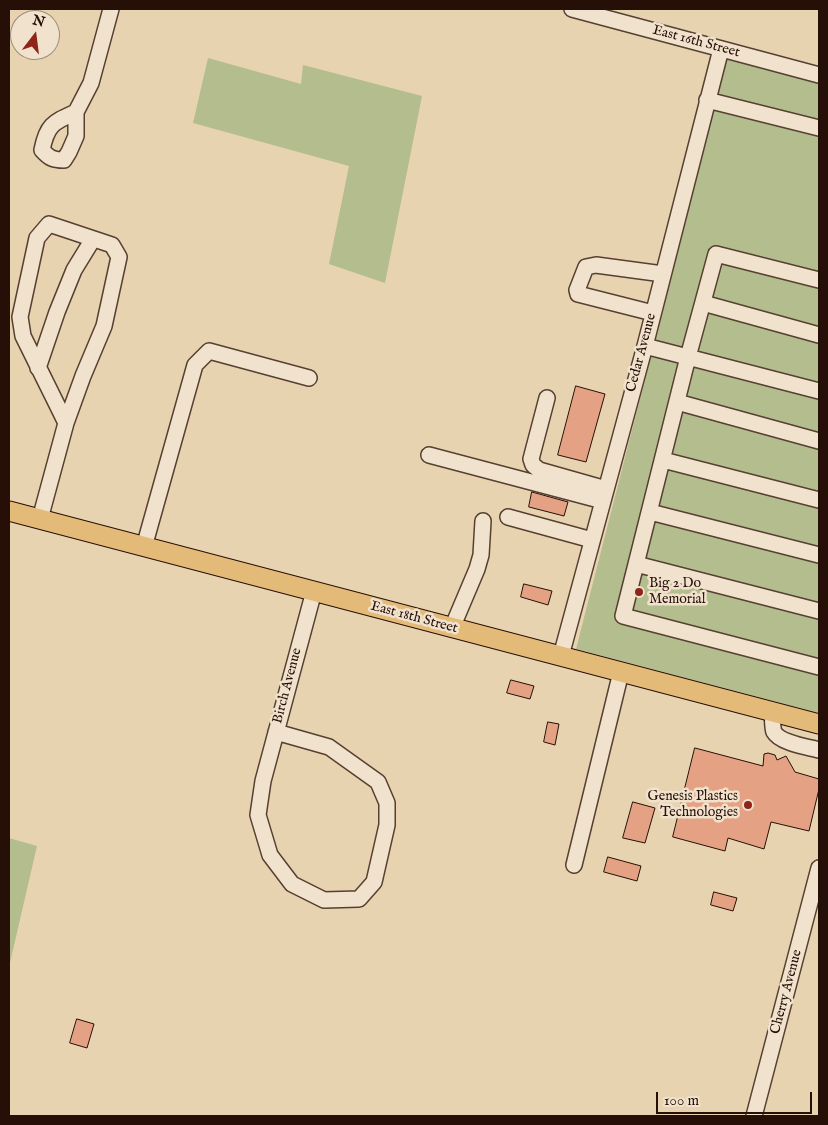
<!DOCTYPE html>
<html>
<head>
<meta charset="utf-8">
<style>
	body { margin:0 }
	#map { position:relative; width:828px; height:1125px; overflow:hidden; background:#e8d3b0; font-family:"IM FELL English",serif }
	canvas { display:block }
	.frame { position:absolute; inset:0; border:10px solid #260f07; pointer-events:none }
	.north { position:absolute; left:10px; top:10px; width:50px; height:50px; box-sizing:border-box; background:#f0e2cc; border:1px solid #9f8e7d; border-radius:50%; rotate:15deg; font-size:14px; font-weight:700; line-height:20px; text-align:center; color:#260f07 }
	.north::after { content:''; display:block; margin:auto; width:18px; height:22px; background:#8f2418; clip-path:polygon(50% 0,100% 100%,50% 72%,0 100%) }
	.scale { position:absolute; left:656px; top:1092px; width:156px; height:22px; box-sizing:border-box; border:2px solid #260f07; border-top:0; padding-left:6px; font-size:15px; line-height:18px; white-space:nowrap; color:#260f07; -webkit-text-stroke:4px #f0e2cc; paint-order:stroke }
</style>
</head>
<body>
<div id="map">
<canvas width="828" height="1125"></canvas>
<div class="frame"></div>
<div class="north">N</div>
<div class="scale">100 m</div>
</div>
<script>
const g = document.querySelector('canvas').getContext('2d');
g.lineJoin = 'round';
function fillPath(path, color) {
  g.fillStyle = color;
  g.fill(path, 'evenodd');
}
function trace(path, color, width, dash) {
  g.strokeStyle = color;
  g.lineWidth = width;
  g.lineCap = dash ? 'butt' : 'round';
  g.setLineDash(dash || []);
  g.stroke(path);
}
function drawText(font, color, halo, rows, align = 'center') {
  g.font = font + ' "IM FELL English",serif';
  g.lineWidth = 5;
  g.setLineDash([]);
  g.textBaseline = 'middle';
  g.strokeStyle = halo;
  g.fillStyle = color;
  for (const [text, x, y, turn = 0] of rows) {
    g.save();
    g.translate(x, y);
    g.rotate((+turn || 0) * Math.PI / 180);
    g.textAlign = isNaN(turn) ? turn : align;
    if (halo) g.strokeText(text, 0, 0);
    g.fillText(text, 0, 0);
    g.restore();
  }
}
fillPath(new Path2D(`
	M 208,58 L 301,84 L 303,65 L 422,96 L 385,283 L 329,264 L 349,166 L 193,123 Z
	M 727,59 L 819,83 L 819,713 L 576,649 Z
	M 9,838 L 37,846 L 9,967 Z`), '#b3bd8d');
const building = new Path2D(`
	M 576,386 L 605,394 L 586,462 L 558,455 Z
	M 532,492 L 568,502 L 564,516 L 529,507 Z
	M 524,584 L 552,591 L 548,605 L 521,597 Z
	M 511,680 L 534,686 L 530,699 L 507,693 Z
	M 548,722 L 559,724 L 555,745 L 544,742 Z
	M 695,748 L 763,766 L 764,754 L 768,753 L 775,755 L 777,760 L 786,756 L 795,772 L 819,779 L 819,789 L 809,831 L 771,822 L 764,849 L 728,838 L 725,851 L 673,837 Z
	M 633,802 L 655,808 L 645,843 L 623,838 Z
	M 608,857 L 641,866 L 637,881 L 604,872 Z
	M 714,892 L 737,898 L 733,911 L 711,905 Z
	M 77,1019 L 94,1024 L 87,1048 L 70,1043 Z`);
fillPath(building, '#e5a183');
trace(building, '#260f07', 1);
const minor = new Path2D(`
	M 572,9 L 819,75
	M 707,100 L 819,128
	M 76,112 C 54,122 47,124 42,150 C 49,158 53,160 64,160 L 69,152 L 76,136 L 76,112 L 91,83 L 111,9
	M 819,280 L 716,254 L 688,357 L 623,616 L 819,667
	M 703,303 L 819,335
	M 653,313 L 578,294 L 577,290 L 586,267 L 596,265 L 663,274
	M 645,346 L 819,391
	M 38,368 L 57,312 L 74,270 L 93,239
	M 547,398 L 531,459 L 533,465 L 539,470 L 606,489
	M 677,402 L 819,441
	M 429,455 L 603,501
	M 663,460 L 819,500
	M 650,512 L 819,555
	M 508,517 L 592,540
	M 40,519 L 66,423 L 83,376 L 104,326 L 119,257 L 112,245 L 49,224 L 37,238 L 20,317 L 23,336 L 66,423
	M 144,547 L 195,365 L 209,351 L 309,378
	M 636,564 L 819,611
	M 452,628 L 477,569 L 481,555 L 483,521
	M 561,656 L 645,346 L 721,49
	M 772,712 C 773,718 772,727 774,732 C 780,743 808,747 819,750
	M 276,732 L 329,747 L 378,782 L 387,803 L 387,825 L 374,882 L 359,899 L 324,900 L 292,884 L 270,855 L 258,815 L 263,781 L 314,591
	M 574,865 L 621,672
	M 754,1116 L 819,868`);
const major = new Path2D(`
	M 9,511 L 819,724`);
trace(minor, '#564031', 18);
trace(major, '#260f07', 21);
trace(minor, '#f0e2cc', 15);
trace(major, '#e4ba78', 19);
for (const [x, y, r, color] of [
	[639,592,5,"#8f2418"],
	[748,805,5,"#8f2418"]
]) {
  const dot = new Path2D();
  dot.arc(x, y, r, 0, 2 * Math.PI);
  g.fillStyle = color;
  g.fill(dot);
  trace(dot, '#f0e2cc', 2);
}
drawText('14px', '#260f07', '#f0e2cc', [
	["East 16th Street",696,42,15],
	["Cedar Avenue",642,353,-75],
	["East 18th Street",414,618,15],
	["Birch Avenue",288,686,-75],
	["Cherry Avenue",787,992,-75]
]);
drawText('14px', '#260f07', '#f0e2cc', [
	["Big 2 Do",649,584],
	["Memorial",649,600],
	["Genesis Plastics",738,797,"right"],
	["Technologies",738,813,"right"]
], 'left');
</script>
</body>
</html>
